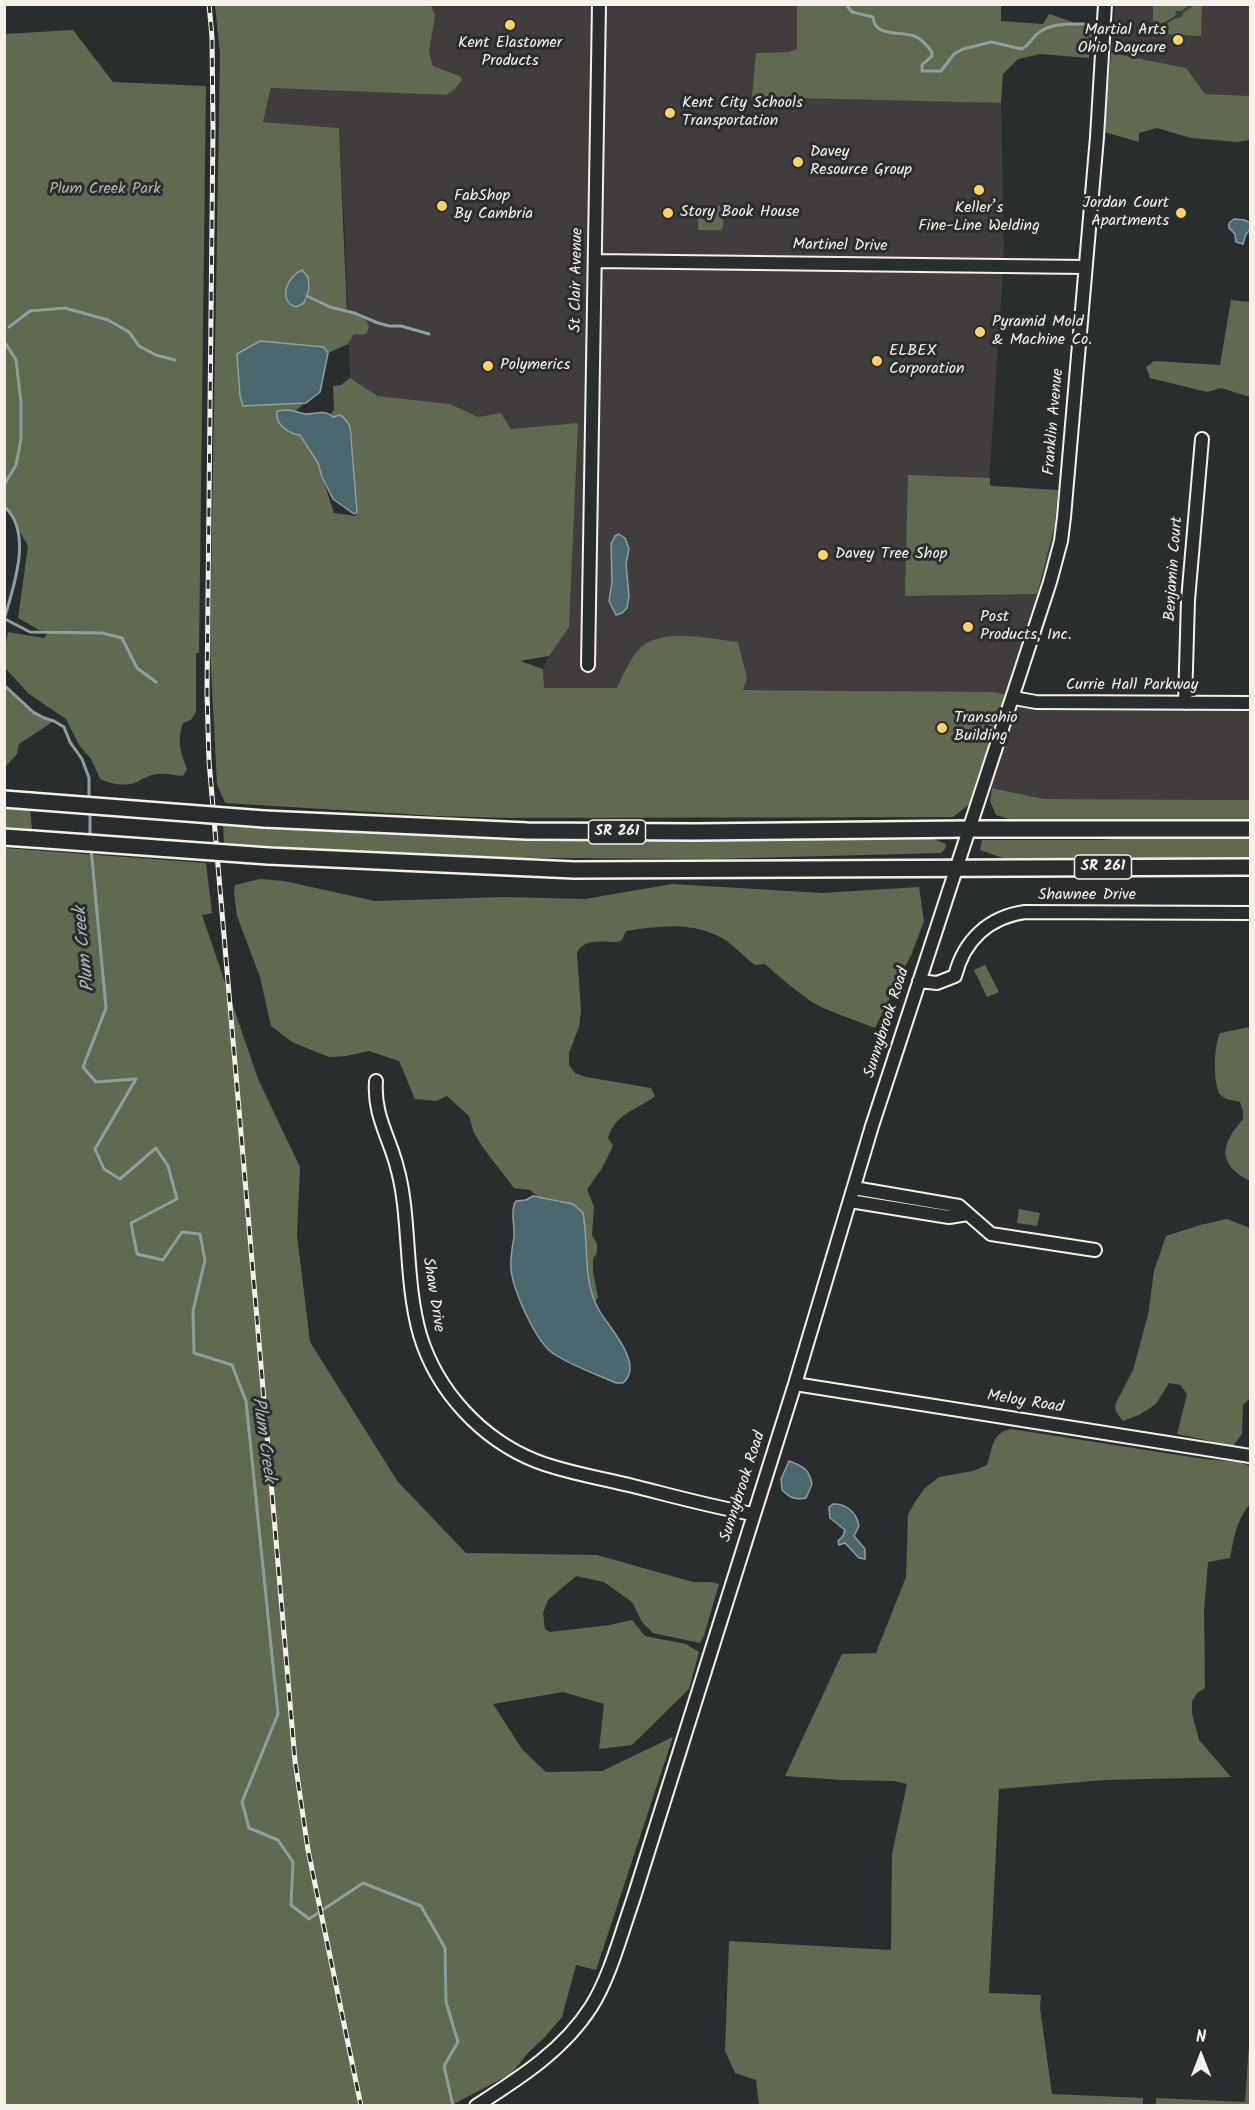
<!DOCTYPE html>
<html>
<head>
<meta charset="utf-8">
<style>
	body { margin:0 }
	#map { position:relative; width:1255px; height:2110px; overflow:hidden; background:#2a2d2e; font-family:Kalam,sans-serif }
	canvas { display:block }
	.frame { position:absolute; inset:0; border:6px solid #f4f1e8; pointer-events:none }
	.north { position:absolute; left:1171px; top:2026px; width:60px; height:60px; -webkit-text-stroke:4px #2a2d2e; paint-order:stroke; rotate:0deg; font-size:16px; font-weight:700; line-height:24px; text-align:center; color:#f4f1e8 }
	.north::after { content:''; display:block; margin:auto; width:21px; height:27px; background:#f4f1e8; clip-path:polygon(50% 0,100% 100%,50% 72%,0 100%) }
</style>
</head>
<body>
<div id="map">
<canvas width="1255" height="2110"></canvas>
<div class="frame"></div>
<div class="north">N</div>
</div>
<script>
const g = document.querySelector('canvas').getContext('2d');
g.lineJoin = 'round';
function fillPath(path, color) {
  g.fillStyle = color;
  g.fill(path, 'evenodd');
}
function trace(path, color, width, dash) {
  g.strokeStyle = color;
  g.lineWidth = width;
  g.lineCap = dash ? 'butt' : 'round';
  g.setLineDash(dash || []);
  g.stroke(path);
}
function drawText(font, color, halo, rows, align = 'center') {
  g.font = font + ' Kalam,sans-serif';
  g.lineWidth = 6;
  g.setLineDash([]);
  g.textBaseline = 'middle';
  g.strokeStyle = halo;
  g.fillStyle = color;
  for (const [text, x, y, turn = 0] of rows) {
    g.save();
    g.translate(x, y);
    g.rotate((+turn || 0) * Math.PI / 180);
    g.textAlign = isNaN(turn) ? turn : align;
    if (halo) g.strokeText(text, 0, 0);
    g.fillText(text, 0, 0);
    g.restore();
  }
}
fillPath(new Path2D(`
	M 431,4 L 797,5 L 797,49 L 788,52 L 756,53 L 753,97 L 1001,103 L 1004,252 L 989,485 L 1066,491 L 1064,517 L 1014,697 L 1250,703 L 1250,800 L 1044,799 L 984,786 L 971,788 L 899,691 L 544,688 L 543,669 L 549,656 L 511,429 L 501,413 L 478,417 L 450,404 L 378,396 L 350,378 L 345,237 L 339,128 L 263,122 L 272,88 L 445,95 L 454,89 L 460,76 L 434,66 L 429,51 L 435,16 Z
	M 1115,5 L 1250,5 L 1250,96 L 1205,94 L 1186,68 L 1111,53 Z`), '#403d3c');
fillPath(new Path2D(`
	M 215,5 L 431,5 L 435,16 L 429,51 L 433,66 L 460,76 L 462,80 L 455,89 L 446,95 L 271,88 L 263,122 L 339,128 L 347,314 L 350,313 L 366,320 L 369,327 C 366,339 360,333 353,335 L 348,344 L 328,353 L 320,392 L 287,417 L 317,461 L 334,513 L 356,516 L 349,472 L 352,430 L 340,415 L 333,417 L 331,414 L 334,409 L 333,386 L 341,385 L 350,378 L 378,396 L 450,404 L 478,417 L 501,413 L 511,429 L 578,423 L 569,627 L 549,656 L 520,661 L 543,669 L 544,688 L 617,688 C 622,677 632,655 641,647 C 665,627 709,639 738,642 L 747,678 L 743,690 L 994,692 L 1006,695 L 971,803 L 953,817 L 511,818 L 437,816 L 225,803 L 217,784 L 210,649 L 220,54 Z
	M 797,5 L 1001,5 L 1001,21 L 1043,24 L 1049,14 L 1093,29 L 1089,58 L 1040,54 L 1018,59 L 1003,74 L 1001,103 L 752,97 L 756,53 L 788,52 L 797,49 Z
	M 1153,5 L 1153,4 L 1190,5 L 1181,11 L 1176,11 L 1175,16 L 1158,26 L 1153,24 Z
	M 1194,5 L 1202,5 L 1201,36 L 1160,34 C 1162,24 1173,19 1182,17 L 1183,13 Z
	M 73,30 L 113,82 L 206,86 L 199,653 L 196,653 L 196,712 L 191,720 L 183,723 C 177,740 180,752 187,769 L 183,776 C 175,776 167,773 159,774 C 150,774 145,778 137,782 C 125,787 111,784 100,779 L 91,759 L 79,745 L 66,719 L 29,694 L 6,669 L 5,648 L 8,632 L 44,638 L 49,632 L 39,630 L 18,618 L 28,546 L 13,519 L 5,509 L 4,34 Z
	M 1111,53 L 1186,68 L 1205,94 L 1250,96 L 1250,140 L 1237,142 L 1191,138 L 1157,128 L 1139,133 L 1139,142 L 1104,132 Z
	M 720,206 L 722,218 L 724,222 L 722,230 L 698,230 L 698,207 Z
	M 1231,300 L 1250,302 L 1250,397 L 1221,388 L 1207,392 L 1150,378 L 1146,367 L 1154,361 L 1220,365 Z
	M 908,475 L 990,478 L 990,486 L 1058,490 L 1055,524 L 1037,594 L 905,596 Z
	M 4,685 C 20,699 33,716 54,721 L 19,744 L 17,754 L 5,767 Z
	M 992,788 L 1044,799 L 1250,800 L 1250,821 L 1016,821 L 996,815 L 990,801 Z
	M 5,807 L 30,809 L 32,829 L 5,827 Z
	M 223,822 L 911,836 L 933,839 L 946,844 L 945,849 L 941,853 L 711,859 L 416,857 L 224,843 Z
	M 1156,836 L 1250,836 L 1250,859 L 1003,858 L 980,850 L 982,840 L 1100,840 Z
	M 4,848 L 206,863 L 212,913 L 202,915 L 258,1079 L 300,1167 L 297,1235 L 310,1342 L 398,1482 L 466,1553 L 597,1555 L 693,1582 L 710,1582 L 719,1584 L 704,1636 L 700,1643 L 653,1633 L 642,1622 L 632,1602 L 604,1582 L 576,1576 L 548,1600 L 543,1613 L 545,1629 L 550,1632 L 610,1625 L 632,1620 L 645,1636 L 686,1644 L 699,1652 L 689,1689 L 632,1745 L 599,1749 L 604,1704 L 563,1692 L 493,1704 L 522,1749 L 546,1772 L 602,1771 L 673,1737 L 596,1970 L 576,1965 L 562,2017 L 545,2037 L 528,2053 L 511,2074 L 452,2105 L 5,2105 Z
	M 260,879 L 284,881 L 375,901 L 504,897 L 585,899 L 672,884 L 822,893 L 919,887 L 924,921 L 912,953 L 875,1028 C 856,1020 825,1011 809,1000 C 794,989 779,977 765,964 L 755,965 C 743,956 731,942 718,936 C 689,922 657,926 626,931 L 622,940 L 617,942 C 604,942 583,938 577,953 L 581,1011 L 579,1027 L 569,1053 L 569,1065 L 575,1073 L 586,1077 L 651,1088 L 655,1096 C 636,1111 616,1112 608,1138 L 613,1146 L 601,1170 L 587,1189 L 594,1207 L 592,1235 L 597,1244 L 597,1253 L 593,1259 L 593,1271 L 598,1298 L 595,1301 C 583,1274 588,1242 583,1213 L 562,1201 L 541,1199 L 530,1190 L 514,1188 L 484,1149 L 474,1133 L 469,1116 L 447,1096 L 436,1101 L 415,1099 L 399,1061 L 369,1051 L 346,1056 L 329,1057 L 292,1042 L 271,1026 L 260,977 L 237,916 L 234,894 L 235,885 Z
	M 985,965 L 999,992 L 987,997 L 974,970 Z
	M 1250,1027 L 1250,1181 C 1216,1164 1221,1144 1243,1119 L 1243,1111 L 1240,1102 C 1233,1100 1223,1100 1219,1093 C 1213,1079 1214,1046 1220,1033 Z
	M 1019,1209 L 1040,1213 L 1037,1226 L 1017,1223 Z
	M 1227,1219 L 1250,1228 L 1250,1393 L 1249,1399 L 1243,1405 L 1242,1434 L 1233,1446 L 1177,1434 L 1187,1394 L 1180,1385 L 1169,1383 L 1156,1404 L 1139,1415 L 1123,1421 L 1116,1412 L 1115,1405 L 1133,1370 L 1148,1315 L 1154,1271 L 1166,1236 L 1200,1225 Z
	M 1011,1429 L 1204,1459 L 1239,1462 L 1250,1466 L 1250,1504 C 1236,1520 1234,1538 1230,1558 L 1208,1562 L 1204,1611 L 1205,1688 L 1197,1693 L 1192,1701 L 1192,1714 L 1199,1740 L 1231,1777 L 1104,1780 L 999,1789 L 989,1993 L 1041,1995 L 1040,2008 L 1052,2094 L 1143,2098 L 1143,2105 L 759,2105 L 756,2080 L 735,2073 L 725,2051 L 729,1941 L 891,1950 L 892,1854 L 907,1784 L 894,1781 L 842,1780 L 785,1776 L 842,1654 L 876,1653 L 906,1577 L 908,1515 L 915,1502 L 924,1489 L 939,1477 L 973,1471 L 987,1465 C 993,1448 991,1433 1011,1429 Z
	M 1250,2030 L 1250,2105 L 1156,2105 L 1156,2098 L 1245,2102 Z`), '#5f6a51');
const water = new Path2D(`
	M 1234,219 L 1245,220 L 1250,223 L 1250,230 L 1246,234 L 1243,244 L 1236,242 L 1235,234 L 1229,228 L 1229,223 Z
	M 302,270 L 308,277 L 309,289 L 304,303 L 296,307 C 277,301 287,276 302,270 Z
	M 260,341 L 324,347 L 328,353 L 320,392 L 306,403 L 243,406 L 240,396 L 237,354 Z
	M 286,410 C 293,410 299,413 305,414 C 316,414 324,409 333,417 L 340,415 C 348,420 352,429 351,438 L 357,512 L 354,514 L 333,499 L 322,477 L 318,463 L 300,435 C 289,434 274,424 277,411 Z
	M 619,534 L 625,538 L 629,549 L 626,564 L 629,596 L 627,608 L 622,613 L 616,615 L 609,601 L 612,582 L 611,544 L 615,536 Z
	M 533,1196 L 573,1204 L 583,1213 C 589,1244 582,1281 599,1310 C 609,1328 645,1364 623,1383 L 616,1383 C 596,1374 572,1366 554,1354 C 536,1343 513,1290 511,1269 C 510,1258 512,1248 514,1237 C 515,1226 510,1210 516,1201 L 526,1200 Z
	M 789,1461 C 803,1466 809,1469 812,1484 L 806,1498 C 795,1500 790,1498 782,1490 L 781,1479 Z
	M 833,1504 C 846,1503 857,1513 859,1526 L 854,1536 L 865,1549 L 865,1559 L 859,1558 L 845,1543 L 839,1545 L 838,1541 L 843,1536 L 845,1530 L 830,1518 L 829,1507 Z`);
fillPath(water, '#4b686e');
trace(water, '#8f9f9f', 1.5);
trace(new Path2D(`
	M 848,4 L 848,7 L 852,12 L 873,17 C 874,37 900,31 914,36 C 922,39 927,45 932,52 L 932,56 L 922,65 L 922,71 L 941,71 L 954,54 L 963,49 L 991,42 L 1022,49 C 1029,45 1031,40 1036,35 C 1050,22 1071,24 1088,24
	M 307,296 L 330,307 L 354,313 L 378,323 L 389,326 L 401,326 L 429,334
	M 9,327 L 30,311 L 65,308 L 108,320 L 129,332 L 139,346 L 156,355 L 175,360
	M 4,485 L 16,465 L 21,439 L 21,402 L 16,360 L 6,344
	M 4,506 C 34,533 13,587 4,620
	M 5,619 L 30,632 L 102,633 L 122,638 L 137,668 L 156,682
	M 4,685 L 33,712 L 44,718 L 54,721 L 64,727 L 70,742 L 82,759 L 89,778 L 89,800
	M 90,809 L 90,839
	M 91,848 L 106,1008 L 83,1067 L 96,1082 L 136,1079 L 95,1149 L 104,1169 L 120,1179 L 156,1148 L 168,1166 L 177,1199 L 131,1223 L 137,1254 L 163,1260 L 182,1232 L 200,1234 L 205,1260 L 193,1311 L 194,1353 L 232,1365 L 246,1401 L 278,1714 L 242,1802 L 249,1828 L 278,1840 L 293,1862 L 291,1905 L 309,1919 L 363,1883 L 421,1906 L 445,1948 L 446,2002 L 458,2042 L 444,2066 L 453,2106`), '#8f9f9f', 3);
const minor = new Path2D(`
	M 595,261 L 1084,267
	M 588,665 L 599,4
	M 1014,698 L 1036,702 L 1250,703
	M 1185,703 L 1188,600 L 1202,439
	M 919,981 L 937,983 L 955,976 C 964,940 989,917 1025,912 L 1250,913
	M 376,1081 C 374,1108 383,1126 392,1151 C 398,1168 402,1186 404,1204 C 409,1247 408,1293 420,1335 C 437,1391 481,1439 536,1461 C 567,1473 601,1478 633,1486 C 673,1496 712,1507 753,1514
	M 854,1188 L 959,1206 L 991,1234 L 1095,1250
	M 850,1201 L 949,1217 L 968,1214
	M 795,1384 L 1250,1456
	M 476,2106 C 518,2079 563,2051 591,2007 C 610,1977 621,1934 633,1900 L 795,1384 L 872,1126 L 1050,582 L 1061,541 L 1064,517 L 1097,137 L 1105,4`);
const major = new Path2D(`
	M 4,799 L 30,801
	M 264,819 L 527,831 L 695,832 L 969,829 L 1250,829
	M 4,837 L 33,839
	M 268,856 L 574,870 L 1250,867`);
trace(minor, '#f4f1e8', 16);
trace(major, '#f4f1e8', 20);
trace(minor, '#2a2d2e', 12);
trace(major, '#2a2d2e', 15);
const rail = new Path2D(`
	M 209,4 L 212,37 L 213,128 L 207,692 L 209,761 L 295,1761 L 308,1850 L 361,2106`);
trace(rail, '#f4f1e8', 5);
trace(rail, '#2a2d2e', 3, [9]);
const majorBridge = new Path2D(`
	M 30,801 L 264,819
	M 33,839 L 268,856`);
trace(majorBridge, '#f4f1e8', 20, []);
trace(majorBridge, '#2a2d2e', 15);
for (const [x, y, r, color] of [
	[510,25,6,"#ffd166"],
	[1178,40,6,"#ffd166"],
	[670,113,6,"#ffd166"],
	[798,162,6,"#ffd166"],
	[979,190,6,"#ffd166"],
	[442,206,6,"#ffd166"],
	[668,213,6,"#ffd166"],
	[1181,213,6,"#ffd166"],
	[980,332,6,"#ffd166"],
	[877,361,6,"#ffd166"],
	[488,366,6,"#ffd166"],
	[823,555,6,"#ffd166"],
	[968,627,6,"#ffd166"],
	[942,728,6,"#ffd166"]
]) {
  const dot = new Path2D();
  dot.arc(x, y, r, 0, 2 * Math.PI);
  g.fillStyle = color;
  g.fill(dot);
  trace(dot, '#2a2d2e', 2);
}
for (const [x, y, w] of [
	[617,832,57],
	[1103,867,57]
]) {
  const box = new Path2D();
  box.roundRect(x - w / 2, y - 12, w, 24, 4.5);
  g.fillStyle = '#2a2d2e';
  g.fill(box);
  trace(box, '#f4f1e8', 1.5);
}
drawText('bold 15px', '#f4f1e8', null, [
	["SR 261",617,832],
	["SR 261",1103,867]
]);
drawText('16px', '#f4f1e8', '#2a2d2e', [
	["Martial Arts",1166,31,"right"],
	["Ohio Daycare",1166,49,"right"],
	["Kent Elastomer",510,44,"center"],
	["Products",510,62,"center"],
	["Kent City Schools",682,104],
	["Transportation",682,122],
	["Davey",810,153],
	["Resource Group",810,171],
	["FabShop",454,197],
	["By Cambria",454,215],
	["Jordan Court",1169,204,"right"],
	["Apartments",1169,222,"right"],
	["Keller’s",979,209,"center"],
	["Fine-Line Welding",979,227,"center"],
	["Story Book House",680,213],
	["Pyramid Mold",992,323],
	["& Machine Co.",992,341],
	["ELBEX",889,352],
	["Corporation",889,370],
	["Polymerics",500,366],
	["Davey Tree Shop",835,555],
	["Post",980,618],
	["Products, Inc.",980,636],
	["Transohio",954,719],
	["Building",954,737]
], 'left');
drawText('16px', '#b1b4a4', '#2a2d2e', [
	["Plum Creek Park",105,190]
]);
drawText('16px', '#f4f1e8', '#2a2d2e', [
	["Martinel Drive",840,247,1],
	["St Clair Avenue",578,280,-89],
	["Franklin Avenue",1055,422,-85],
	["Benjamin Court",1175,569,-86],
	["Currie Hall Parkway",1132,686],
	["Shawnee Drive",1087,896],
	["Sunnybrook Road",888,1023,-72],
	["Shaw Drive",432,1295,81],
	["Meloy Road",1025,1403,9],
	["Sunnybrook Road",744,1487,-72]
]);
drawText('italic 18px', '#b0bab7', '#2a2d2e', [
	["Plum Creek",86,949,-96],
	["Plum Creek",262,1440,82]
]);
</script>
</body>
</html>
